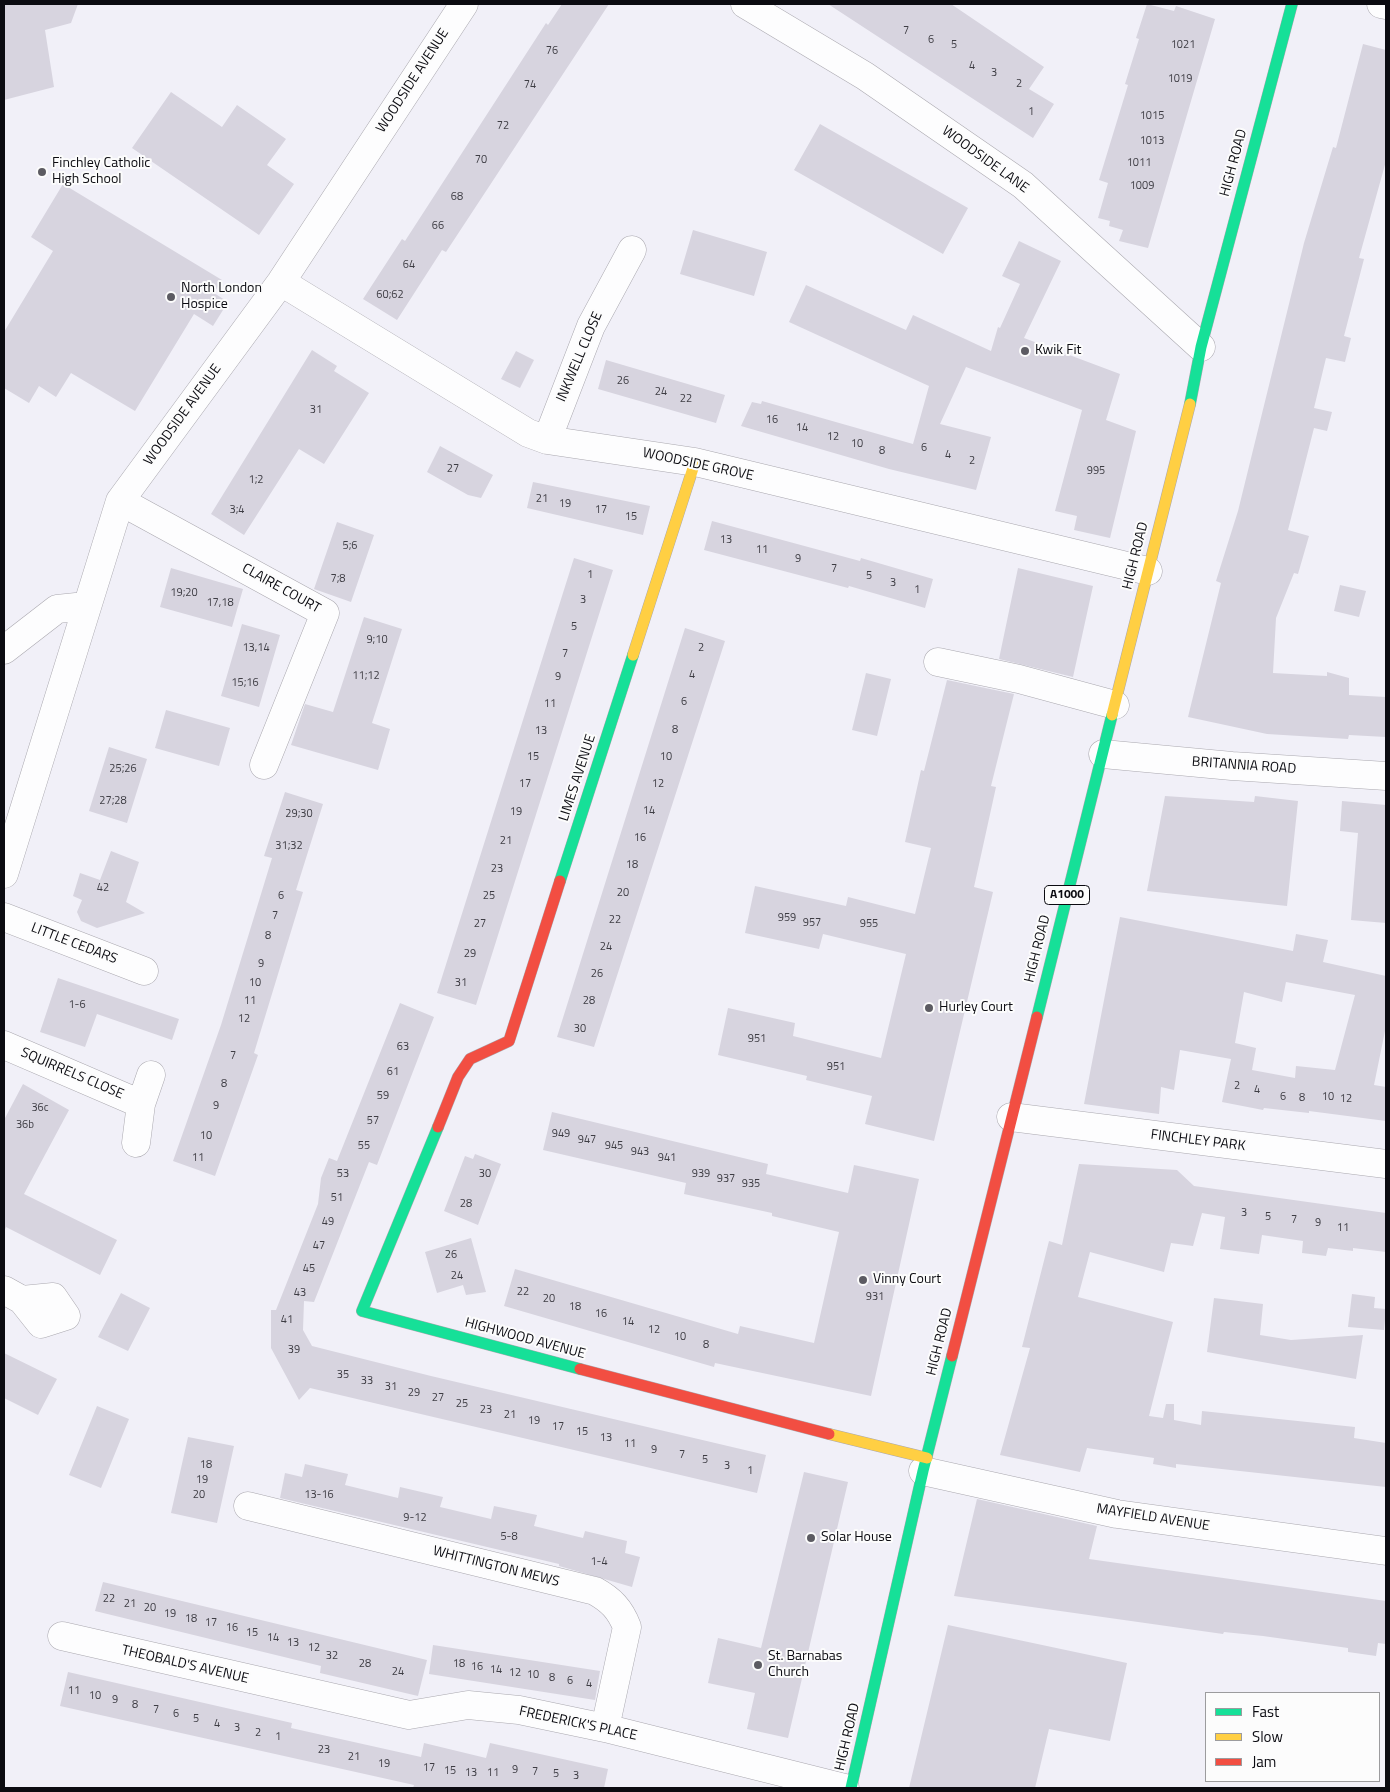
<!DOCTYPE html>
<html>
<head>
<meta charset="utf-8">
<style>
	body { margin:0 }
	#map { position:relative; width:1390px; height:1792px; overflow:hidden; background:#f1f0f8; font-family:"Titillium Web",sans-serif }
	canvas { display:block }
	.frame { position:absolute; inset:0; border:5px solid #0b0b11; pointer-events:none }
	.legend { position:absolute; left:1205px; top:1692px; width:175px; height:90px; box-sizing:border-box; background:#fcfcfc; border:1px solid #9c9c9e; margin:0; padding:6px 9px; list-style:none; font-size:15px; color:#0b0b11 }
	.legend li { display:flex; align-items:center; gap:10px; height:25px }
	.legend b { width:25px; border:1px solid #9c9c9e }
</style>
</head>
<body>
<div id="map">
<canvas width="1390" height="1792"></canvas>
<div class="frame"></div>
<ul class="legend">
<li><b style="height:6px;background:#16e098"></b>Fast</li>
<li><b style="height:6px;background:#ffcf43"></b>Slow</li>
<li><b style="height:6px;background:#f24e42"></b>Jam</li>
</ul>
</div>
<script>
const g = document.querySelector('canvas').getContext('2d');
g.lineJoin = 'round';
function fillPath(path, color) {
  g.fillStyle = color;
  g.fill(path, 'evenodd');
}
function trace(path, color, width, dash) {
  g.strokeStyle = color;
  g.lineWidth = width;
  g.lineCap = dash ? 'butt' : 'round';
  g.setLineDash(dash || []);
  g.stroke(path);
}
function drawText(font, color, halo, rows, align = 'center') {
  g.font = font + ' "Titillium Web",sans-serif';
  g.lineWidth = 4;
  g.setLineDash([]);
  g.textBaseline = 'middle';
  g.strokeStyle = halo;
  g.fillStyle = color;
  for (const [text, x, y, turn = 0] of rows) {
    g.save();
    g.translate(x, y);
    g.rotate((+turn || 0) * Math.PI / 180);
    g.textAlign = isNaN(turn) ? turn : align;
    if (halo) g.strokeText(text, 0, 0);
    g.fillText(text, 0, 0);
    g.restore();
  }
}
fillPath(new Path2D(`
	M 4,4 L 78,4 L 71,23 L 45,30 L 54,87 L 4,100 Z
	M 562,4 L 609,4 L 446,252 L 442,250 L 397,320 L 363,299 L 402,239 L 405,241 L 546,23 L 548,25 Z
	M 828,4 L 951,4 L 1044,67 L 1029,89 L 1054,104 L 1033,138 Z
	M 1147,4 L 1174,11 L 1176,6 L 1215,19 L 1148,248 L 1119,241 L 1123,230 L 1109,226 L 1110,221 L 1098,218 L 1108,183 L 1099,180 L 1128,85 L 1125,84 L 1139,39 L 1136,38 Z
	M 1363,44 L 1386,50 L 1386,161 L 1359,258 L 1364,259 L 1344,336 L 1351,338 L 1345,362 L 1326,358 L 1314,408 L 1332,412 L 1327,431 L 1314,428 L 1288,530 L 1309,536 L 1298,574 L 1294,573 L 1276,618 L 1273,673 L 1327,676 L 1327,672 L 1349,678 L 1349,695 L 1386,697 L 1386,737 L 1349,735 L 1348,739 L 1267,734 L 1188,717 L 1221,583 L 1216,581 L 1238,511 L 1304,243 L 1333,147 L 1336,148 Z
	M 171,92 L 222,127 L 237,105 L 286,139 L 267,165 L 294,184 L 259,235 L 132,148 Z
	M 820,124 L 968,208 L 943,254 L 794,170 Z
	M 63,184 L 222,280 L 214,293 L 228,302 L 213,326 L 194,314 L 135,411 L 71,373 L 56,397 L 39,386 L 29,403 L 4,388 L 4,332 L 53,251 L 31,237 Z
	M 693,230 L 767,252 L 754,296 L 680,274 Z
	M 1019,241 L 1061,261 L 1024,338 L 1120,374 L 1106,420 L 1136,431 L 1110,538 L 1074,530 L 1077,516 L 1055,511 L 1082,410 L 966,367 L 940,424 L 991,437 L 976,490 L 889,469 L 741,426 L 752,402 L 761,404 L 762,401 L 913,444 L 929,386 L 789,322 L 806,285 L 906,330 L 913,315 L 991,351 L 998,327 L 1000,328 L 1020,284 L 1002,276 Z
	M 312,350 L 337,366 L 334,371 L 369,393 L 324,464 L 299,449 L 244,535 L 211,514 Z
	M 516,351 L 534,360 L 520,388 L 501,379 Z
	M 606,360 L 725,395 L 716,423 L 598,389 Z
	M 440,446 L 493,475 L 481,498 L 468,495 L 427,472 Z
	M 533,482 L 650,506 L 643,535 L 527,508 Z
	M 712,521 L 860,561 L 861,558 L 933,579 L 925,608 L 849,586 L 848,588 L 704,550 Z
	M 337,522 L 374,535 L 351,602 L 314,589 Z
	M 574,558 L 613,570 L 476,1005 L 437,993 Z
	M 171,568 L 243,589 L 232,627 L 160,607 Z
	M 1018,568 L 1093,586 L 1073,677 L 999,659 Z
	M 1340,585 L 1366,591 L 1359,617 L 1334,611 Z
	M 364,617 L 402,629 L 372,723 L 390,729 L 378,770 L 291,745 L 305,704 L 333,712 Z
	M 242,624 L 280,635 L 259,707 L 221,696 Z
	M 685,628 L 725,641 L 594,1047 L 557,1037 Z
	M 866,673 L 891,679 L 877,736 L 852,730 Z
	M 947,680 L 1014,694 L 991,786 L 996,787 L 974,887 L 993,892 L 934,1141 L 865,1124 L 872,1096 L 806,1080 L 807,1076 L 718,1055 L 728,1008 L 795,1023 L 793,1036 L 881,1058 L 906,954 L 823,934 L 819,949 L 745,933 L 755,886 L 846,906 L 848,897 L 915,914 L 931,848 L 905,842 L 921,770 L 924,771 Z
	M 166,710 L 230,728 L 219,766 L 155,748 Z
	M 109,747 L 147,759 L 127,823 L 89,811 Z
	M 285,792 L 323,804 L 296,890 L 303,892 L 254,1053 L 258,1055 L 215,1176 L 173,1161 L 221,1025 L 247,940 L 272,858 L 264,856 Z
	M 1165,796 L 1254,802 L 1255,796 L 1298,801 L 1287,906 L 1147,891 Z
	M 1342,801 L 1386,805 L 1386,923 L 1351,920 L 1358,833 L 1340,831 Z
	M 111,851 L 139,862 L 126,902 L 145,913 L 97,928 L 81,921 L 77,912 L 82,900 L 73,896 L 80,873 L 100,880 Z
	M 1120,917 L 1293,951 L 1296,934 L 1328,940 L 1323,962 L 1386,976 L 1386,1026 L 1374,1085 L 1386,1087 L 1386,1121 L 1309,1111 L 1309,1113 L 1264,1108 L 1263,1110 L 1222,1102 L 1231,1059 L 1180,1050 L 1174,1090 L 1161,1087 L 1159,1114 L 1084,1104 ZM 1286,982 L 1355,995 L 1335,1070 L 1296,1066 L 1295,1078 L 1252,1070 L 1256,1048 L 1235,1043 L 1244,992 L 1282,1002 Z
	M 58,978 L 179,1019 L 172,1040 L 97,1014 L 85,1047 L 40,1032 Z
	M 400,1003 L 434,1017 L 377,1165 L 369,1162 L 314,1302 L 304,1301 L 303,1330 L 312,1346 L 431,1376 L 766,1455 L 757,1493 L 310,1388 L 299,1400 L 271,1348 L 271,1310 L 276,1310 L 318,1204 L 321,1178 L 329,1158 L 337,1161 Z
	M 23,1084 L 69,1110 L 24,1194 L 117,1240 L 100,1275 L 6,1227 L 4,1232 L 4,1120 Z
	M 552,1112 L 768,1164 L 766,1174 L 848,1193 L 854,1165 L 919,1179 L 871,1396 L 715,1363 L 714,1367 L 504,1306 L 515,1269 L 738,1334 L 740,1326 L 814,1343 L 839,1232 L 772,1216 L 772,1213 L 684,1194 L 686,1183 L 543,1150 Z
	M 475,1154 L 501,1164 L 478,1225 L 444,1211 L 465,1156 L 473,1159 Z
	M 1079,1164 L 1177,1170 L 1194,1186 L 1386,1213 L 1386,1252 L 1353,1248 L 1353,1251 L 1328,1248 L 1326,1256 L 1302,1253 L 1303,1241 L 1262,1235 L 1259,1254 L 1220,1249 L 1225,1217 L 1202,1213 L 1193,1246 L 1171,1243 L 1164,1272 L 1090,1252 L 1078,1297 L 1173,1322 L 1149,1416 L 1163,1418 L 1166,1404 L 1174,1404 L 1174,1420 L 1201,1425 L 1202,1411 L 1355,1427 L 1354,1438 L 1386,1443 L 1386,1487 L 1176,1464 L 1176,1468 L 1153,1464 L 1154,1458 L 1087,1448 L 1080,1472 L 1000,1455 L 1030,1348 L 1022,1347 L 1049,1241 L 1062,1245 Z
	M 471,1238 L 486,1292 L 466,1295 L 463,1285 L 437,1293 L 425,1252 Z
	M 121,1293 L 150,1308 L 128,1351 L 98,1337 Z
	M 1352,1294 L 1375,1297 L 1374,1308 L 1386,1309 L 1384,1330 L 1348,1327 Z
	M 1214,1298 L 1263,1304 L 1260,1335 L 1291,1340 L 1363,1335 L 1356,1379 L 1207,1352 Z
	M 4,1353 L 57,1379 L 38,1415 L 4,1398 Z
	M 97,1406 L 129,1419 L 101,1488 L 69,1475 Z
	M 188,1437 L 234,1446 L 217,1523 L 171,1513 Z
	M 305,1464 L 348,1474 L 345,1485 L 398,1498 L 400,1487 L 443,1497 L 440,1507 L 491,1519 L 494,1506 L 537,1515 L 534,1526 L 583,1538 L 585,1531 L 627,1541 L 625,1553 L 640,1557 L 632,1587 L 559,1566 L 559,1564 L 280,1498 L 285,1473 L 302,1477 Z
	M 804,1472 L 848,1482 L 788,1738 L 747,1729 L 755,1693 L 708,1683 L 718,1638 L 761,1648 Z
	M 977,1499 L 1097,1526 L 1089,1559 L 1386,1601 L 1386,1644 L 1378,1643 L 1376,1656 L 1348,1652 L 1348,1648 L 1263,1636 L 1224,1632 L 1223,1634 L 954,1596 Z
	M 103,1582 L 427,1660 L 418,1696 L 320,1673 L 321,1666 L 95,1611 Z
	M 948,1625 L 1127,1663 L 1110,1741 L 1049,1729 L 1035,1788 L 909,1788 Z
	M 433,1645 L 600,1671 L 595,1700 L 429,1674 Z
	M 68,1672 L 292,1723 L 291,1728 L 421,1757 L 424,1743 L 486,1758 L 490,1743 L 608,1769 L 604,1788 L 413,1788 L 414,1785 L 60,1706 Z`), '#d7d4df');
const street = new Path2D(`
	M 745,4 L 865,76 L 1023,185 L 1201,347
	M 1381,4 L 1386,5
	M 281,282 L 528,433 L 547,440 L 695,462 L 1148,571
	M 547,440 L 591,326 L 632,250
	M 120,501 L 325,613 L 264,765
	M 4,650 L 57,609 L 86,606
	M 938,662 L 1019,679 L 1115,705
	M 1103,754 L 1232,766 L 1386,776
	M 4,874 L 120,501 L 281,282 L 464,4
	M 4,917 L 144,971
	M 4,1045 L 141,1104
	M 1011,1117 L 1386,1164
	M 136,1143 L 141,1104 L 151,1075
	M 4,1290 L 22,1300 L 41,1324 L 66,1316 L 53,1297 L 22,1300
	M 923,1471 L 1117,1514 L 1386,1551
	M 248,1506 L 595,1591 C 611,1600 620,1609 627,1627 L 605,1728
	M 62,1636 L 409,1715 L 468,1705 L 519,1710 L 605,1728 L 845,1788`);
const fast = new Path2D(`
	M 1190,404 L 1201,347 L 1292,4
	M 560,881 L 633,655
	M 1037,1017 L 1112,715
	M 438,1127 L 362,1311 L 580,1369
	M 851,1788 L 923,1471 L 952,1356`);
const slow = new Path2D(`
	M 633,655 L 695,462
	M 1112,715 L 1190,404
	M 829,1434 L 927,1458`);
const jam = new Path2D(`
	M 438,1127 L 458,1077 L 470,1059 L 509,1041 L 560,881
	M 952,1356 L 1037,1017
	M 580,1369 L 829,1434`);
trace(street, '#aaa8af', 29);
trace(fast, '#aaa8af', 12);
trace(slow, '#aaa8af', 12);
trace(jam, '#aaa8af', 12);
trace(street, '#fdfdfe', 28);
trace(fast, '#16e098', 11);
trace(slow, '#ffcf43', 11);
trace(jam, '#f24e42', 11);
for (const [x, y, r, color] of [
	[42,172,5,"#5c5b62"],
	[171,297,5,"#5c5b62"],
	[1025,351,5,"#5c5b62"],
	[929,1008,5,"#5c5b62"],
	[863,1280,5,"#5c5b62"],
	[811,1538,5,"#5c5b62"],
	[758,1665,5,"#5c5b62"]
]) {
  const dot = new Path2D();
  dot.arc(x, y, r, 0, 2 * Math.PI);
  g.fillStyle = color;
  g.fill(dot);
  trace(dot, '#fcfcfc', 2);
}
drawText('11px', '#3e3d44', null, [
	["7",906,31],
	["6",931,40],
	["5",954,45],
	["1021",1183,45],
	["76",552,51],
	["4",972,66],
	["3",994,73],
	["1019",1180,79],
	["2",1019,84],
	["74",530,85],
	["1",1031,112],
	["1015",1152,116],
	["72",503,126],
	["1013",1152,141],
	["70",481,160],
	["1011",1139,163],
	["1009",1142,186],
	["68",457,197],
	["66",438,226],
	["64",409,265],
	["60;62",390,295],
	["26",623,381],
	["24",661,392],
	["22",686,399],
	["31",316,410],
	["16",772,420],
	["14",802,428],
	["12",833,437],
	["10",857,444],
	["6",924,448],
	["8",882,451],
	["4",948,455],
	["2",972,461],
	["27",453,469],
	["995",1096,471],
	["1;2",256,480],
	["21",542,499],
	["19",565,504],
	["3;4",237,510],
	["17",601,510],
	["15",631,517],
	["13",726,540],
	["5;6",350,546],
	["11",762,550],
	["9",798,559],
	["7",834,569],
	["1",590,575],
	["5",869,576],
	["7;8",338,579],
	["3",893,583],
	["1",917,590],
	["19;20",184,593],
	["3",583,600],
	["17,18",220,603],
	["5",574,627],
	["9;10",377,640],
	["13,14",256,648],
	["2",701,648],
	["7",565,654],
	["4",692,675],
	["11;12",366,676],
	["9",558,677],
	["15;16",245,683],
	["6",684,702],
	["11",550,704],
	["8",675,730],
	["13",541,731],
	["15",533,757],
	["10",666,757],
	["25;26",123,769],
	["17",525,784],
	["12",658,784],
	["27;28",113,801],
	["14",649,811],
	["19",516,812],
	["29;30",299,814],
	["16",640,838],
	["21",506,841],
	["31;32",289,846],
	["18",632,865],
	["23",497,869],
	["42",103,888],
	["20",623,893],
	["6",281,896],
	["25",489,896],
	["7",275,916],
	["959",787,918],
	["22",615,920],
	["957",812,923],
	["27",480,924],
	["955",869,924],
	["8",268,936],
	["24",606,947],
	["29",470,954],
	["9",261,964],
	["26",597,974],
	["10",255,983],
	["31",461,983],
	["11",250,1001],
	["28",589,1001],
	["1-6",77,1005],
	["12",244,1019],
	["30",580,1029],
	["951",757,1039],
	["63",403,1047],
	["7",233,1056],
	["951",836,1067],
	["61",393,1072],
	["8",224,1084],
	["2",1237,1086],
	["4",1257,1090],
	["59",383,1096],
	["6",1283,1097],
	["10",1328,1097],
	["8",1302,1098],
	["12",1346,1099],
	["9",216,1106],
	["36c",40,1108],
	["57",373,1121],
	["36b",25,1125],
	["949",561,1134],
	["10",206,1136],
	["947",587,1140],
	["55",364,1146],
	["945",614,1146],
	["943",640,1152],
	["11",198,1158],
	["941",667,1158],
	["53",343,1174],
	["30",485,1174],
	["939",701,1174],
	["937",726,1179],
	["935",751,1184],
	["51",337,1198],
	["28",466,1204],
	["3",1244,1213],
	["5",1268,1217],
	["7",1294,1220],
	["49",328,1222],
	["9",1318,1223],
	["11",1343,1228],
	["47",319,1246],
	["26",451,1255],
	["45",309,1269],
	["24",457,1276],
	["22",523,1292],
	["43",300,1293],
	["931",875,1297],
	["20",549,1299],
	["18",575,1307],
	["16",601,1314],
	["41",287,1320],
	["14",628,1322],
	["12",654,1330],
	["10",680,1337],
	["8",706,1345],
	["39",294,1350],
	["35",343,1375],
	["33",367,1381],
	["31",391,1387],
	["29",414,1393],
	["27",438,1398],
	["25",462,1404],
	["23",486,1410],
	["21",510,1415],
	["19",534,1421],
	["17",558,1427],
	["15",582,1432],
	["13",606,1438],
	["11",630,1444],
	["9",654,1450],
	["7",682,1455],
	["5",705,1460],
	["18",206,1465],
	["3",727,1466],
	["1",750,1471],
	["19",202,1480],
	["20",199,1495],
	["13-16",319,1495],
	["9-12",415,1518],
	["5-8",509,1537],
	["1-4",599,1562],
	["22",109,1599],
	["21",130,1604],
	["20",150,1608],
	["19",170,1614],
	["18",191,1619],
	["17",211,1623],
	["16",232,1628],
	["15",252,1633],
	["14",273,1638],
	["13",293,1643],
	["12",314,1648],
	["32",332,1656],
	["28",365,1664],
	["18",459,1664],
	["16",477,1667],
	["14",496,1670],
	["24",398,1672],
	["12",515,1673],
	["10",533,1675],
	["8",552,1678],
	["6",570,1681],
	["4",589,1684],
	["11",74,1691],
	["10",95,1696],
	["9",115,1700],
	["8",135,1705],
	["7",156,1710],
	["6",176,1714],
	["5",196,1719],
	["4",217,1724],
	["3",237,1728],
	["2",258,1733],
	["1",278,1737],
	["23",324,1750],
	["21",354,1757],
	["19",384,1764],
	["17",429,1768],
	["9",515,1770],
	["15",450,1771],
	["7",535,1772],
	["13",471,1773],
	["11",493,1773],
	["5",556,1774],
	["3",576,1776]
]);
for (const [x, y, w] of [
	[1067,895,45]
]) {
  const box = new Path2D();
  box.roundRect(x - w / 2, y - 9.5, w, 19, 4);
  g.fillStyle = '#fcfcfc';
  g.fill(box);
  trace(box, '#0b0b11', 1);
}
drawText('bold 12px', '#0b0b11', null, [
	["A1000",1067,895]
]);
drawText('14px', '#0b0b11', '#fcfcfc', [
	["WOODSIDE AVENUE",413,81,-57],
	["WOODSIDE LANE",985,160,36],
	["HIGH ROAD",1234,163,-75],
	["INKWELL CLOSE",580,357,-67],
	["WOODSIDE AVENUE",183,415,-54],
	["WOODSIDE GROVE",698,465,12],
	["HIGH ROAD",1136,556,-76],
	["CLAIRE COURT",281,589,29],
	["BRITANNIA ROAD",1244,766,4],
	["LIMES AVENUE",578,778,-72],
	["LITTLE CEDARS",74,944,21],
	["HIGH ROAD",1038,949,-76],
	["SQUIRRELS CLOSE",72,1074,23],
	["FINCHLEY PARK",1198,1141,7],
	["HIGHWOOD AVENUE",525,1339,15],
	["HIGH ROAD",940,1342,-76],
	["MAYFIELD AVENUE",1153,1518,9],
	["WHITTINGTON MEWS",496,1567,14],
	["THEOBALD'S AVENUE",185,1665,13],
	["FREDERICK'S PLACE",578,1724,12],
	["HIGH ROAD",848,1737,-77]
]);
drawText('14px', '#0b0b11', '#fcfcfc', [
	["Finchley Catholic",52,164],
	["High School",52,180],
	["North London",181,289],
	["Hospice",181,305],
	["Kwik Fit",1035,351],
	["Hurley Court",939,1008],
	["Vinny Court",873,1280],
	["Solar House",821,1538],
	["St. Barnabas",768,1657],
	["Church",768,1673]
], 'left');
</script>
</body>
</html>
